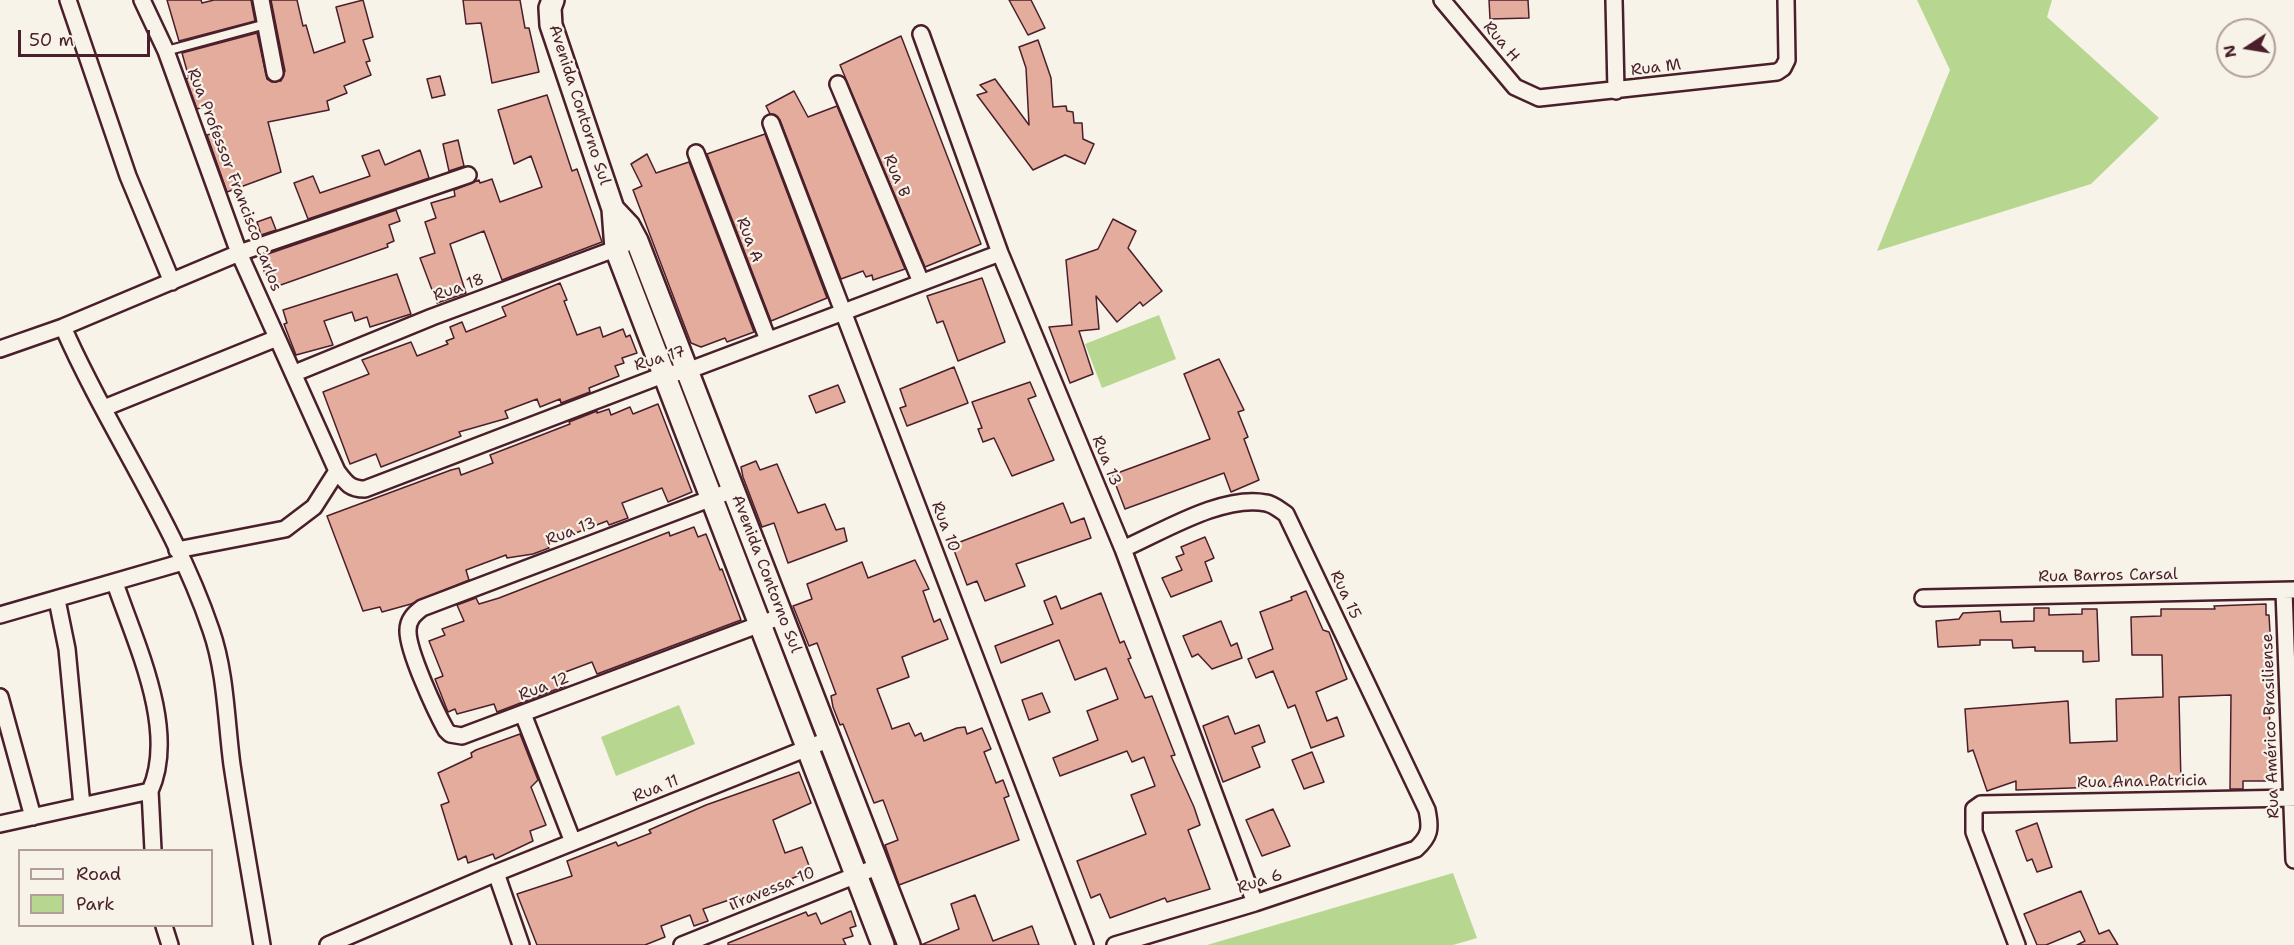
<!DOCTYPE html>
<html>
<head>
<meta charset="utf-8">
<style>
	body { margin:0 }
	#map { position:relative; width:2294px; height:945px; overflow:hidden; background:#f7f3e8; font-family:"Shantell Sans",sans-serif }
	canvas { display:block }
	.legend { position:absolute; left:18px; top:849px; width:195px; height:78px; box-sizing:border-box; background:#f7f3e8; border:2px solid #b29e9c; margin:0; padding:8px 10px; list-style:none; font-size:18px; color:#4a1f2b }
	.legend li { display:flex; align-items:center; gap:12px; height:30px }
	.legend b { width:30px; border:2px solid #b29e9c }
	.north { position:absolute; left:2216px; top:18px; width:60px; height:60px; box-sizing:border-box; background:#f7f3e8; border:2px solid #b29e9c; border-radius:50%; rotate:258deg; font-size:16px; font-weight:700; line-height:24px; text-align:center; color:#4a1f2b }
	.north::after { content:''; display:block; margin:auto; width:21px; height:27px; background:#4a1f2b; clip-path:polygon(50% 0,100% 100%,50% 72%,0 100%) }
	.scale { position:absolute; left:18px; top:30px; width:132px; height:27px; box-sizing:border-box; border:3px solid #4a1f2b; border-top:0; padding-left:8px; font-size:18px; line-height:21px; white-space:nowrap; color:#4a1f2b; -webkit-text-stroke:4px #f7f3e8; paint-order:stroke }
</style>
</head>
<body>
<div id="map">
<canvas width="2294" height="945"></canvas>
<ul class="legend">
<li><b style="height:8px;background:#f7f3e8"></b>Road</li>
<li><b style="height:16px;background:#b7d790"></b>Park</li>
</ul>
<div class="north">N</div>
<div class="scale">50 m</div>
</div>
<script>
const g = document.querySelector('canvas').getContext('2d');
g.lineJoin = 'round';
function fillPath(path, color) {
  g.fillStyle = color;
  g.fill(path, 'evenodd');
}
function trace(path, color, width, dash) {
  g.strokeStyle = color;
  g.lineWidth = width;
  g.lineCap = dash ? 'butt' : 'round';
  g.setLineDash(dash || []);
  g.stroke(path);
}
function drawText(font, color, halo, rows, align = 'center') {
  g.font = font + ' "Shantell Sans",sans-serif';
  g.lineWidth = 4.5;
  g.setLineDash([]);
  g.textBaseline = 'middle';
  g.strokeStyle = halo;
  g.fillStyle = color;
  for (const [text, x, y, turn = 0] of rows) {
    g.save();
    g.translate(x, y);
    g.rotate((+turn || 0) * Math.PI / 180);
    g.textAlign = isNaN(turn) ? turn : align;
    if (halo) g.strokeText(text, 0, 0);
    g.fillText(text, 0, 0);
    g.restore();
  }
}
fillPath(new Path2D(`
	M 1917,0 L 2052,0 L 2047,17 L 2159,118 L 2091,184 L 1877,251 L 1950,70 Z
	M 1159,315 L 1176,359 L 1102,388 L 1085,344 Z
	M 679,705 L 695,744 L 616,776 L 601,737 Z
	M 1453,873 L 1477,938 L 1453,945 L 1207,945 Z`), '#b7d790');
const building = new Path2D(`
	M 167,0 L 201,0 L 202,3 L 214,0 L 251,0 L 255,21 L 179,41 Z
	M 271,0 L 297,0 L 303,26 L 306,25 L 314,53 L 345,42 L 336,7 L 363,0 L 373,37 L 363,40 L 370,61 L 366,62 L 371,75 L 344,86 L 347,93 L 327,101 L 329,110 L 268,122 L 281,172 L 227,192 L 207,135 L 215,133 L 208,106 L 197,109 L 186,79 L 189,78 L 182,53 L 257,33 L 267,79 L 272,82 L 281,81 L 285,71 Z
	M 463,0 L 520,0 L 525,28 L 529,28 L 539,72 L 492,83 L 481,23 L 466,24 Z
	M 1009,0 L 1031,0 L 1045,28 L 1028,35 Z
	M 1489,0 L 1528,0 L 1529,18 L 1490,19 Z
	M 901,36 L 981,244 L 925,267 L 840,65 Z
	M 1038,40 L 1051,78 L 1053,107 L 1066,106 L 1067,111 L 1073,112 L 1074,123 L 1082,123 L 1083,139 L 1094,144 L 1085,164 L 1065,155 L 1033,170 L 977,95 L 987,92 L 980,85 L 995,79 L 1029,125 L 1026,68 L 1019,47 Z
	M 440,76 L 445,95 L 432,98 L 427,79 Z
	M 794,91 L 808,117 L 837,106 L 905,269 L 873,280 L 872,275 L 866,277 L 863,271 L 841,279 L 780,120 L 770,114 L 766,106 Z
	M 547,95 L 572,171 L 577,169 L 602,242 L 502,280 L 484,231 L 450,244 L 466,293 L 437,303 L 420,258 L 435,253 L 425,222 L 436,218 L 431,203 L 455,196 L 454,190 L 479,180 L 480,183 L 492,179 L 500,202 L 542,187 L 531,156 L 514,164 L 498,110 Z
	M 765,134 L 827,298 L 771,321 L 707,154 Z
	M 458,140 L 464,166 L 449,171 L 443,144 Z
	M 379,150 L 385,165 L 420,150 L 429,178 L 308,219 L 294,183 L 313,176 L 320,193 L 370,176 L 362,156 Z
	M 647,154 L 656,173 L 689,162 L 754,332 L 727,342 L 725,338 L 701,347 L 691,343 L 633,190 L 642,186 L 631,164 Z
	M 396,210 L 400,221 L 389,225 L 394,241 L 387,244 L 388,247 L 275,287 L 273,280 L 268,282 L 259,257 Z
	M 271,217 L 276,230 L 261,235 L 257,222 Z
	M 1113,219 L 1136,231 L 1128,248 L 1162,291 L 1143,306 L 1140,302 L 1117,322 L 1096,296 L 1099,329 L 1079,331 L 1093,374 L 1070,383 L 1049,327 L 1072,325 L 1066,260 L 1098,249 Z
	M 397,274 L 411,314 L 370,327 L 367,317 L 355,321 L 352,312 L 324,321 L 333,345 L 296,355 L 284,324 L 287,323 L 283,310 Z
	M 982,278 L 1005,342 L 958,361 L 943,321 L 937,323 L 927,296 Z
	M 560,283 L 567,300 L 564,301 L 577,335 L 600,327 L 603,337 L 623,329 L 626,337 L 630,335 L 637,353 L 622,358 L 624,363 L 615,366 L 619,376 L 589,388 L 590,392 L 561,403 L 560,399 L 540,407 L 537,399 L 505,411 L 508,418 L 459,432 L 461,436 L 381,467 L 376,454 L 350,464 L 323,392 L 369,374 L 362,360 L 411,342 L 417,356 L 448,344 L 446,341 L 454,338 L 450,327 L 462,322 L 466,332 L 506,316 L 502,307 Z
	M 1219,359 L 1244,410 L 1238,412 L 1248,437 L 1244,439 L 1259,480 L 1231,492 L 1224,473 L 1125,509 L 1112,475 L 1210,439 L 1184,374 Z
	M 954,367 L 968,403 L 907,426 L 900,408 L 906,406 L 900,389 Z
	M 1030,382 L 1036,396 L 1028,399 L 1054,460 L 1012,476 L 994,438 L 983,442 L 978,429 L 982,428 L 972,402 Z
	M 838,385 L 845,402 L 816,413 L 809,396 Z
	M 658,404 L 692,492 L 668,502 L 662,488 L 622,503 L 628,518 L 609,525 L 607,521 L 547,544 L 549,548 L 533,554 L 507,558 L 506,555 L 466,570 L 469,580 L 411,604 L 382,612 L 380,607 L 363,611 L 327,516 L 451,470 L 459,468 L 461,475 L 493,463 L 490,455 L 570,424 L 569,422 L 597,411 L 597,413 L 609,409 L 611,415 L 630,407 L 633,414 Z
	M 756,461 L 760,470 L 777,464 L 798,513 L 825,504 L 836,530 L 844,528 L 847,541 L 788,563 L 774,523 L 762,527 L 743,477 L 741,467 Z
	M 1063,503 L 1071,523 L 1084,518 L 1091,538 L 1016,564 L 1025,586 L 985,601 L 977,581 L 967,585 L 952,545 Z
	M 694,527 L 698,537 L 706,534 L 720,570 L 722,569 L 741,620 L 597,674 L 592,662 L 560,674 L 565,686 L 497,712 L 494,704 L 457,714 L 455,709 L 448,712 L 435,679 L 443,676 L 429,641 L 445,635 L 442,629 L 464,621 L 457,605 L 476,598 L 479,604 L 499,598 L 669,532 L 670,536 Z
	M 1205,537 L 1214,558 L 1205,562 L 1212,581 L 1171,597 L 1162,578 L 1182,570 L 1176,557 L 1184,554 L 1181,547 Z
	M 915,560 L 929,589 L 923,591 L 934,622 L 940,619 L 948,639 L 902,657 L 909,677 L 877,689 L 890,723 L 892,729 L 909,723 L 915,736 L 921,733 L 924,741 L 957,728 L 965,727 L 967,734 L 982,728 L 991,749 L 984,752 L 996,783 L 1003,780 L 1009,796 L 1004,798 L 1019,840 L 899,885 L 885,845 L 898,840 L 883,800 L 874,803 L 843,724 L 840,725 L 833,707 L 831,696 L 836,694 L 817,643 L 809,646 L 793,606 L 812,599 L 807,584 L 862,562 L 868,578 Z
	M 1306,591 L 1323,630 L 1329,632 L 1347,679 L 1316,692 L 1327,721 L 1337,717 L 1344,736 L 1311,748 L 1295,705 L 1288,708 L 1273,671 L 1256,678 L 1248,659 L 1273,649 L 1260,612 L 1292,600 L 1291,597 Z
	M 1101,593 L 1120,643 L 1124,641 L 1131,658 L 1128,659 L 1145,698 L 1152,696 L 1175,755 L 1171,756 L 1194,807 L 1200,825 L 1188,830 L 1210,889 L 1167,902 L 1165,898 L 1110,918 L 1100,894 L 1091,898 L 1077,861 L 1146,834 L 1131,795 L 1155,786 L 1144,757 L 1132,762 L 1127,751 L 1060,776 L 1053,758 L 1098,740 L 1087,711 L 1118,699 L 1106,668 L 1075,680 L 1059,640 L 1001,663 L 995,646 L 1053,624 L 1044,601 L 1056,596 L 1061,609 Z
	M 2266,604 L 2266,615 L 2269,615 L 2273,682 L 2273,694 L 2268,694 L 2272,753 L 2270,781 L 2243,781 L 2243,789 L 2230,789 L 2231,695 L 2179,697 L 2181,784 L 2016,790 L 2016,781 L 1987,791 L 1973,750 L 1968,752 L 1965,709 L 2068,701 L 2070,743 L 2117,741 L 2116,699 L 2163,697 L 2162,655 L 2132,655 L 2131,617 L 2161,616 L 2161,609 L 2215,609 L 2214,606 Z
	M 2034,608 L 2049,608 L 2049,615 L 2082,614 L 2082,609 L 2097,609 L 2099,661 L 2083,662 L 2083,651 L 2035,651 L 2035,647 L 2013,648 L 2012,640 L 1980,640 L 1980,645 L 1938,647 L 1936,621 L 1959,619 L 1963,613 L 2000,611 L 2001,622 L 2034,621 Z
	M 1221,621 L 1231,646 L 1237,643 L 1242,658 L 1212,669 L 1198,654 L 1192,657 L 1183,636 Z
	M 1042,693 L 1050,712 L 1029,720 L 1022,700 Z
	M 1228,716 L 1235,734 L 1259,725 L 1265,742 L 1252,747 L 1260,767 L 1223,782 L 1203,726 Z
	M 520,734 L 538,780 L 531,787 L 546,825 L 530,831 L 533,841 L 495,859 L 493,854 L 468,863 L 466,856 L 458,860 L 441,805 L 449,802 L 438,773 L 472,757 L 471,753 L 476,750 Z
	M 1312,752 L 1324,782 L 1304,789 L 1292,760 Z
	M 799,772 L 811,803 L 773,820 L 785,853 L 802,847 L 811,871 L 775,885 L 777,889 L 733,909 L 729,900 L 703,909 L 708,921 L 694,926 L 690,915 L 661,926 L 665,937 L 645,945 L 537,945 L 517,894 L 572,876 L 567,861 L 616,842 L 618,846 L 651,833 L 649,830 L 706,805 Z
	M 1273,809 L 1290,846 L 1262,856 L 1246,820 Z
	M 2037,823 L 2052,867 L 2037,872 L 2032,859 L 2027,861 L 2016,831 Z
	M 2081,891 L 2099,934 L 2109,930 L 2118,945 L 2077,945 L 2085,941 L 2080,931 L 2046,945 L 2037,945 L 2024,914 Z
	M 975,895 L 993,941 L 1032,926 L 1039,945 L 921,945 L 959,929 L 951,904 Z
	M 851,911 L 856,926 L 850,928 L 853,936 L 843,939 L 846,945 L 728,945 L 728,943 L 806,912 L 808,916 L 816,913 L 821,924 Z`);
fillPath(building, '#e4ac9c');
trace(building, '#4a1f2b', 1.5);
const lane = new Path2D(`
	M 166,51 L 266,24`);
const street = new Path2D(`
	M 68,0 L 128,176 L 172,282
	M 142,0 L 166,51 L 239,253 L 337,471 C 346,483 350,489 365,489 L 663,375 L 687,371 L 1000,253
	M 261,0 L 275,73
	M 1442,0 L 1515,87 L 1539,98 L 1777,72 L 1783,68 L 1787,60 L 1786,0
	M 1614,0 L 1616,91
	M 921,34 L 1000,253 L 1123,549 L 1255,903
	M 838,84 L 921,282
	M 771,123 L 1085,945
	M 696,153 L 768,340
	M 63,327 L 239,253 L 468,175
	M 0,349 L 63,327 C 108,430 175,523 211,630 C 226,673 226,720 232,765 C 241,825 252,885 262,945
	M 295,373 L 432,317 L 623,246
	M 104,408 L 277,338
	M 733,490 L 422,608 C 414,614 408,620 408,630 C 407,650 436,712 446,730 L 450,734 L 462,736 L 782,616
	M 177,550 L 285,529 L 314,507 L 337,471
	M 115,583 C 135,642 178,730 150,791
	M 2284,591 L 2294,860
	M 1923,598 L 2294,590
	M 57,600 L 67,649 L 82,806
	M 0,615 L 183,562
	M 0,697 L 33,817
	M 523,714 L 573,842
	M 0,824 L 150,791 L 153,850
	M 496,873 L 521,945
	M 164,926 L 170,945
	M 328,945 L 496,873 L 830,739
	M 682,945 L 879,866
	M 1115,945 L 1255,903 L 1416,849 C 1430,836 1431,829 1427,810 L 1286,514 C 1280,510 1273,504 1266,503 C 1223,494 1162,532 1123,549
	M 2017,945 L 1974,832 L 1974,809 L 1981,804 L 2294,798`);
const secondary = new Path2D(`
	M 553,0 L 550,8 L 551,25 L 613,209 L 616,249 L 883,945
	M 613,209 L 629,226 L 637,241 L 909,945`);
trace(lane, '#4a1f2b', 12);
trace(street, '#4a1f2b', 20);
trace(secondary, '#4a1f2b', 26);
trace(lane, '#f7f3e8', 8);
trace(street, '#f7f3e8', 15);
trace(secondary, '#f7f3e8', 21);
drawText('16px', '#4a1f2b', '#f7f3e8', [
	["Rua H",1501,42,50],
	["Rua M",1656,68,-7],
	["Avenida Contorno Sul",579,105,72],
	["Rua B",896,176,67],
	["Rua Professor Francisco Carlos",234,180,69],
	["Rua A",749,240,69],
	["Rua 18",459,288,-20],
	["Rua 17",660,359,-17],
	["Rua 13",1106,461,68],
	["Rua 10",945,527,69],
	["Rua 13",571,532,-21],
	["Avenida Contorno Sul",766,574,69],
	["Rua Barros Carsal",2108,576,-1],
	["Rua 15",1345,595,65],
	["Rua 12",544,687,-21],
	["Rua Américo Brasiliense",2271,726,-92],
	["Rua Ana Patricia",2142,782,-1],
	["Rua 11",656,789,-22],
	["Rua 6",1260,882,-18],
	["Travessa 10",773,889,-22]
]);
</script>
</body>
</html>
